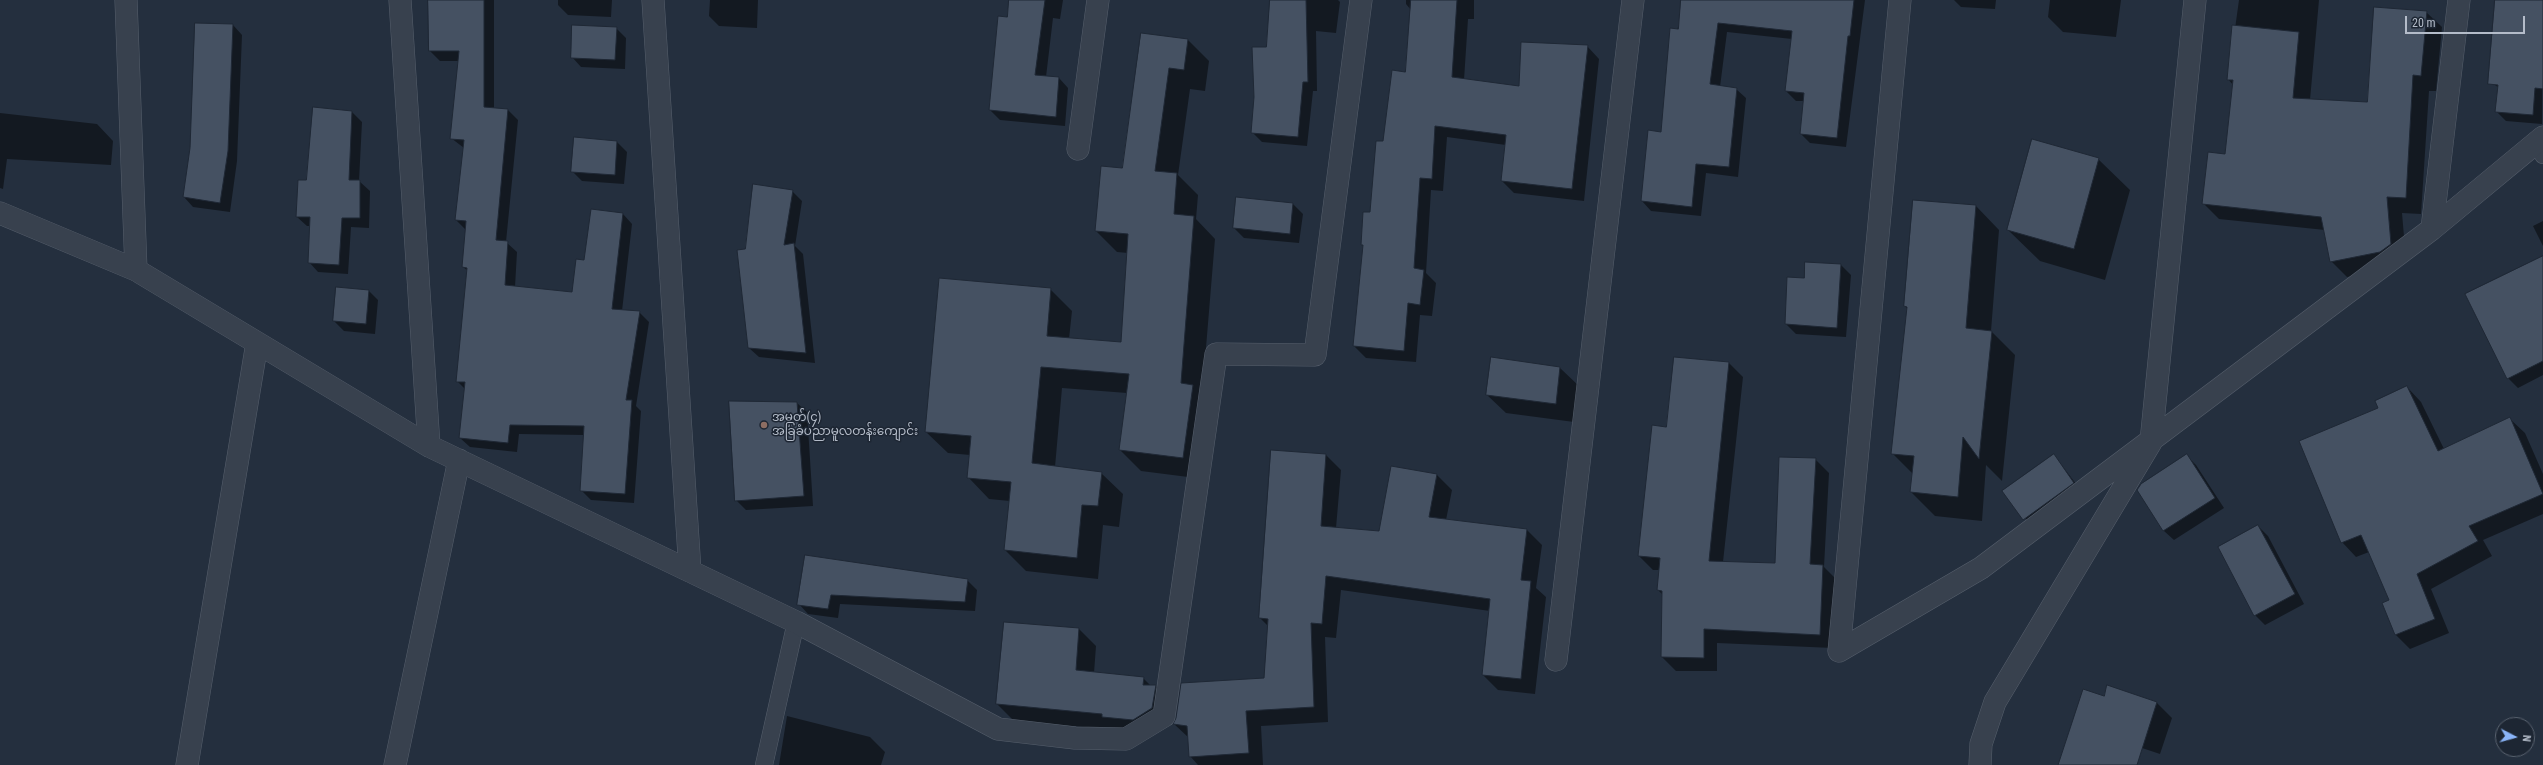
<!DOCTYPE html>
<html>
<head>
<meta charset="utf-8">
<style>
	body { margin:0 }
	#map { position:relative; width:2543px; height:765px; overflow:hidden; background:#242f3e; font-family:"Roboto Condensed",sans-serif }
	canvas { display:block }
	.north { position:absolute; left:2495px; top:717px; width:40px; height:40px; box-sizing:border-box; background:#1d2633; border:1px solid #59626f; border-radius:50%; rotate:96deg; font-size:11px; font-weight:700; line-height:16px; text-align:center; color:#b4bcc9 }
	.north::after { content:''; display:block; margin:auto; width:14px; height:18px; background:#8ab4f8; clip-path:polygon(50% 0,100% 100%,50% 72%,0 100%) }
	.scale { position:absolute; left:2405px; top:16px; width:120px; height:18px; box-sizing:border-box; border:2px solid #b4bcc9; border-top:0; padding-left:5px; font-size:12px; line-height:14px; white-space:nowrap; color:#b4bcc9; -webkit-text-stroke:3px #1d2633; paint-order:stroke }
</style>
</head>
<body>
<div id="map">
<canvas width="2543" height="765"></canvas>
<div class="north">N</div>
<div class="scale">20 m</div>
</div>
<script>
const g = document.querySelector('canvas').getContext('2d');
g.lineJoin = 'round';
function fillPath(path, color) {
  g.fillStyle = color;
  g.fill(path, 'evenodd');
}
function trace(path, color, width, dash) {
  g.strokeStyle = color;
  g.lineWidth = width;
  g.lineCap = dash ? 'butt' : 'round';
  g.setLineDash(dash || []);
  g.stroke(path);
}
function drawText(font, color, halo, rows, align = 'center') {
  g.font = font + ' "Roboto Condensed","Noto Sans Myanmar",sans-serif';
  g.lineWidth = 3;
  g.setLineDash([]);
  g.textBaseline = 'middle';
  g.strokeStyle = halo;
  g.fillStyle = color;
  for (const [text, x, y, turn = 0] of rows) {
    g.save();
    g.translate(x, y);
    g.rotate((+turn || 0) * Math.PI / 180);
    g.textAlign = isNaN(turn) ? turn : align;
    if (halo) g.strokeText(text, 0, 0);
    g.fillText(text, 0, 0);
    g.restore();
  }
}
fillPath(new Path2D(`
	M 429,0 L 494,0 L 494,109 L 508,110 L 518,120 L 506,242 L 517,252 L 515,287 L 572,293 L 585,261 L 623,214 L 632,224 L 622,311 L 639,312 L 649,322 L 636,406 L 641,411 L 634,503 L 591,500 L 581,490 L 584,435 L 519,434 L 517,452 L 470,447 L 460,438 L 465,389 L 457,381 L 468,271 L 463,267 L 466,230 L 456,220 L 464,148 L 451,138 L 459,61 L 440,61 L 430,51 Z
	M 558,0 L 612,0 L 611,17 L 568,15 L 558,5 Z
	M 710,0 L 758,0 L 757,28 L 719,26 L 709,16 Z
	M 1010,0 L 1063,0 L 1060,19 L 1053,18 L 1046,77 L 1059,78 L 1068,88 L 1065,126 L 1000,120 L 990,110 Z
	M 1271,0 L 1338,0 L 1340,2 L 1336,33 L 1316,31 L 1317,91 L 1313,91 L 1307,146 L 1262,142 L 1252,132 L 1266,48 Z
	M 1406,0 L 1474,0 L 1474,19 L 1468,19 L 1464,80 L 1519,87 L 1587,46 L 1599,59 L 1584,201 L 1514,193 L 1502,181 L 1506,145 L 1447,137 L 1443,191 L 1431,190 L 1426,273 L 1436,283 L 1432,316 L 1420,315 L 1416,362 L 1366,358 L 1354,346 L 1364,246 L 1362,244 L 1371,213 L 1384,142 L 1406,73 L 1411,10 L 1406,4 Z
	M 1682,0 L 1865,0 L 1846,147 L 1810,143 L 1801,134 L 1804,101 L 1796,101 L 1786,91 L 1792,39 L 1727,32 L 1720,87 L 1736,89 L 1746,98 L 1738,177 L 1706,173 L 1701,216 L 1651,211 L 1642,201 L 1662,133 Z
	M 1954,0 L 1996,0 L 1995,9 L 1961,7 Z
	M 2050,0 L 2121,0 L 2116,37 L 2063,32 L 2048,17 Z
	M 2239,0 L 2319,0 L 2310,100 L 2368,103 L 2426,12 L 2442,27 L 2436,91 L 2429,91 L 2421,214 L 2402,213 L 2406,260 L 2396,268 L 2347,277 L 2331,261 L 2325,230 L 2219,219 L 2203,203 L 2226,155 L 2233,85 L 2228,79 Z
	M 2501,0 L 2543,0 L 2542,124 L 2506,121 L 2496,111 L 2499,88 L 2495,85 Z
	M 233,25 L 242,35 L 237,161 L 230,212 L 193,207 L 184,197 Z
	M 616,28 L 626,38 L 625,69 L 581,67 L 572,57 Z
	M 1141,34 L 1188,40 L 1209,61 L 1205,91 L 1190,89 L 1178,175 L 1198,195 L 1196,219 L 1215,239 L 1202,396 L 1204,479 L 1141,471 L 1120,450 L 1127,393 L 1062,388 L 1055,467 L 1101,473 L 1123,494 L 1119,527 L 1103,525 L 1098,579 L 1026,571 L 1005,550 L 1010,501 L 989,499 L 968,477 L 970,455 L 948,453 L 926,432 L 1050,289 L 1072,311 L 1069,339 L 1122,343 L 1128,253 L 1117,252 L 1096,231 L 1123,169 Z
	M 352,112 L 362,122 L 359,181 L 370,191 L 369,228 L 351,227 L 348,274 L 318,272 L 309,262 L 311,226 L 307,226 L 297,217 L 306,181 Z
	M 0,113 L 97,124 L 113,141 L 111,165 L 7,159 L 3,189 L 0,188 Z
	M 575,138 L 617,142 L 627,152 L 624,184 L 582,181 L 572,171 Z
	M 2098,159 L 2130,190 L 2105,280 L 2040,261 L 2008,230 Z
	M 792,191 L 802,201 L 795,246 L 803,254 L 815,363 L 759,357 L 749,348 L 746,250 Z
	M 1293,204 L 1303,214 L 1299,243 L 1244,238 L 1234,228 Z
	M 1976,206 L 1999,230 L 1991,331 L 2015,355 L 2002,481 L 1986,465 L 1982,521 L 1935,516 L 1911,492 L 1913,474 L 1892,453 L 1907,309 L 1905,306 Z
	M 2543,221 L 2543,246 L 2533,226 Z
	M 2543,257 L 2543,375 L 2518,388 L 2508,378 Z
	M 1806,263 L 1841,265 L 1851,275 L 1846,337 L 1796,334 L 1786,324 L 1804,279 Z
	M 369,291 L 378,300 L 375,334 L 344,331 L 334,321 Z
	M 1492,358 L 1560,368 L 1579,386 L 1574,422 L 1506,413 L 1487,395 Z
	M 1675,358 L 1729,363 L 1743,377 L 1723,562 L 1776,564 L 1815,459 L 1829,473 L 1824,567 L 1836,579 L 1833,648 L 1717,643 L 1717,671 L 1676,671 L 1662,657 L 1663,595 L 1658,590 L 1660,570 L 1653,570 L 1639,556 L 1667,428 Z
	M 2407,387 L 2421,402 L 2444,449 L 2510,419 L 2525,433 L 2543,474 L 2543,514 L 2483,540 L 2492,556 L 2431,589 L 2449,633 L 2410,649 L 2395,634 L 2391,601 L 2369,552 L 2356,557 L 2342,542 L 2380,408 Z
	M 797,403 L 807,412 L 813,506 L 746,510 L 736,500 Z
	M 1272,451 L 1326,455 L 1341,470 L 1336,528 L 1380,532 L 1392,467 L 1437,475 L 1452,490 L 1446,520 L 1527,530 L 1542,545 L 1536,588 L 1546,597 L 1535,694 L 1498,690 L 1483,675 L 1490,611 L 1341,590 L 1336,638 L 1325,637 L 1328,722 L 1261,726 L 1263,765 L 1198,765 L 1190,756 L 1189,738 L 1174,724 L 1264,678 L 1268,626 L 1260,618 Z
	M 2054,455 L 2083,493 L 2034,529 L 2004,491 Z
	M 2187,456 L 2196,465 L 2224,508 L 2174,540 L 2164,531 L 2138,490 Z
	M 2258,526 L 2268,536 L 2304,604 L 2265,625 L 2255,615 Z
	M 806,556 L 967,580 L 977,590 L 975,611 L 840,604 L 838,618 L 808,614 L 799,604 Z
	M 1079,629 L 1096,646 L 1094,673 L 1143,678 L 1151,686 L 1156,686 L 1172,703 L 1120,733 L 1117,730 L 1014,721 L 997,704 Z
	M 2108,687 L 2157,703 L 2172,718 L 2160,754 L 2127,743 L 2123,765 L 2059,765 L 2104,697 Z
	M 787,716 L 870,737 L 885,752 L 881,765 L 779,765 Z`), '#0007');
const building = new Path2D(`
	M 428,0 L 484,0 L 484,107 L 508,109 L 496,240 L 508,241 L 505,285 L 572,292 L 576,259 L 584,260 L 591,209 L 623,213 L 612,309 L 640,311 L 626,400 L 632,400 L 625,494 L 580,491 L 584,426 L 510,425 L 508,443 L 459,438 L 465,382 L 456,382 L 467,268 L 462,267 L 466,221 L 455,220 L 464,140 L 450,139 L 459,51 L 429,51 Z
	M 1009,0 L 1045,0 L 1035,75 L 1059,77 L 1056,117 L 989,110 L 998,16 L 1007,17 Z
	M 1270,0 L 1306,0 L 1308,82 L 1303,82 L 1298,137 L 1251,133 L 1254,97 L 1252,47 L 1266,47 Z
	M 1411,0 L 1457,0 L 1452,77 L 1519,86 L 1521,42 L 1588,45 L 1572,189 L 1501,181 L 1506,135 L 1435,126 L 1432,179 L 1420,178 L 1414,268 L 1424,270 L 1420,305 L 1408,303 L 1404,351 L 1353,346 L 1363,245 L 1361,245 L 1363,212 L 1370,212 L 1376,141 L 1383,141 L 1392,70 L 1405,72 Z
	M 1681,0 L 1854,0 L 1850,36 L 1848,36 L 1837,138 L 1800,134 L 1804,93 L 1785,91 L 1792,31 L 1718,23 L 1710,84 L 1737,88 L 1729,167 L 1696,164 L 1692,207 L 1641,201 L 1648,130 L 1661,132 L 1670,28 L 1678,29 Z
	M 2495,0 L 2543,0 L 2543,89 L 2535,88 L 2533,115 L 2495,112 L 2498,85 L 2488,84 Z
	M 2374,7 L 2427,11 L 2421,76 L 2413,75 L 2406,198 L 2387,197 L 2391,244 L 2380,252 L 2330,262 L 2321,217 L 2202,204 L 2208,152 L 2225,154 L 2233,80 L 2227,80 L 2232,25 L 2299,32 L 2293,98 L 2367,102 Z
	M 195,23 L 233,24 L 228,151 L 220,203 L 183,197 L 190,148 Z
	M 572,25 L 617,27 L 615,60 L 571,58 Z
	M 1141,33 L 1188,39 L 1184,70 L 1169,68 L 1155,171 L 1177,173 L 1174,214 L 1194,216 L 1181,383 L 1193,385 L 1183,458 L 1119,450 L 1129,374 L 1041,367 L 1032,463 L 1102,472 L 1098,506 L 1082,505 L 1077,558 L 1004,550 L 1011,482 L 967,478 L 971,436 L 925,432 L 939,278 L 1051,288 L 1047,336 L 1121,342 L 1128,234 L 1095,231 L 1101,166 L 1122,168 Z
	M 313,107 L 352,111 L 349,180 L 360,180 L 360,218 L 342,218 L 339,265 L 308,263 L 310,217 L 296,217 L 298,180 L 306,180 Z
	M 574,137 L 617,141 L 615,175 L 571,172 Z
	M 2032,139 L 2099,158 L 2074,249 L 2007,230 Z
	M 753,184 L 793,190 L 784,245 L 794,243 L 806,353 L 748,348 L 737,250 L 745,249 Z
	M 1236,197 L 1293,203 L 1290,234 L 1233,228 Z
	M 1913,200 L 1976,205 L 1966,328 L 1992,331 L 1979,459 L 1963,437 L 1958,497 L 1910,492 L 1914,456 L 1891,454 L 1907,307 L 1904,306 Z
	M 2543,256 L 2543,361 L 2507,379 L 2465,294 Z
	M 1805,262 L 1841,264 L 1837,328 L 1785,324 L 1787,277 L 1804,278 Z
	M 336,287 L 369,290 L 366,324 L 333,321 Z
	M 1491,357 L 1560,367 L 1556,404 L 1486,395 Z
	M 1674,357 L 1729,362 L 1709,561 L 1775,563 L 1779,457 L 1816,458 L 1810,564 L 1823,565 L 1820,635 L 1704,629 L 1704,658 L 1661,657 L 1662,591 L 1657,590 L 1660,558 L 1638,556 L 1652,425 L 1666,427 Z
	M 2407,386 L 2438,451 L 2510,417 L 2543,494 L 2469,526 L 2478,541 L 2417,574 L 2435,619 L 2395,635 L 2382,603 L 2389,600 L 2361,535 L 2341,543 L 2299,441 L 2378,408 L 2375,401 Z
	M 729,401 L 797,402 L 804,496 L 735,501 Z
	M 1271,450 L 1326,454 L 1321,526 L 1379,531 L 1391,466 L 1437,474 L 1429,517 L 1527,529 L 1521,580 L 1531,581 L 1521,679 L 1482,675 L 1490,599 L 1326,576 L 1322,624 L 1311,623 L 1314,707 L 1246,711 L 1249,753 L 1189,757 L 1187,726 L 1173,724 L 1176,718 L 1181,683 L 1264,678 L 1268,619 L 1259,618 Z
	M 2054,454 L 2074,483 L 2023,520 L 2002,491 Z
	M 2187,454 L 2215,498 L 2163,531 L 2137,490 L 2141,484 Z
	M 2258,525 L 2295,594 L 2254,616 L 2218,547 Z
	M 805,555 L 968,579 L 965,602 L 831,595 L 828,609 L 797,605 Z
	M 1004,622 L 1079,628 L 1076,670 L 1144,677 L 1143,685 L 1156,685 L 1152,708 L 1133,720 L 1102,717 L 1102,714 L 996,704 Z
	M 2107,685 L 2157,702 L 2137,765 L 2058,765 L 2083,689 L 2104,696 Z`);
fillPath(building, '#455162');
trace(building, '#1f2835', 1);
const service = new Path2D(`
	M 2537,142 L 2543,155
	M 764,765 L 796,622`);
const minor = new Path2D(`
	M 126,0 L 136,270
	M 400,0 L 429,446
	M 653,0 L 690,571
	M 1078,149 L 1098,0
	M 0,213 L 136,270 L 429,446 L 796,622 L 998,729 L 1075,738 L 1126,739 L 1164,716 L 1216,354 L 1315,355 L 1361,0
	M 2432,229 L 2459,0
	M 1839,651 L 1981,568 L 2432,229 L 2543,137
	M 1839,651 L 1900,0
	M 1556,660 L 1633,0
	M 187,765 L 257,343
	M 395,765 L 459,460
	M 1980,765 L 1981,744 L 1995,702 L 2151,442 L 2195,0`);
trace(service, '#565f6c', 18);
trace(minor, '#565f6c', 23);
trace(service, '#38414e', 17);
trace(minor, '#38414e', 22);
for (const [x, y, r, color] of [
	[764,425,4,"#8d6e63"]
]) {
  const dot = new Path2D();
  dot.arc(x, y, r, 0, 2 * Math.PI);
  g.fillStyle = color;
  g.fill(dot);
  trace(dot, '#1d2633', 1.5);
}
drawText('12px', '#b4bcc9', '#1d2633', [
	["အမှတ်(၄)",772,418],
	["အခြခံပညာမူလတန်းကျောင်း",772,432]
], 'left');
</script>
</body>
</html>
